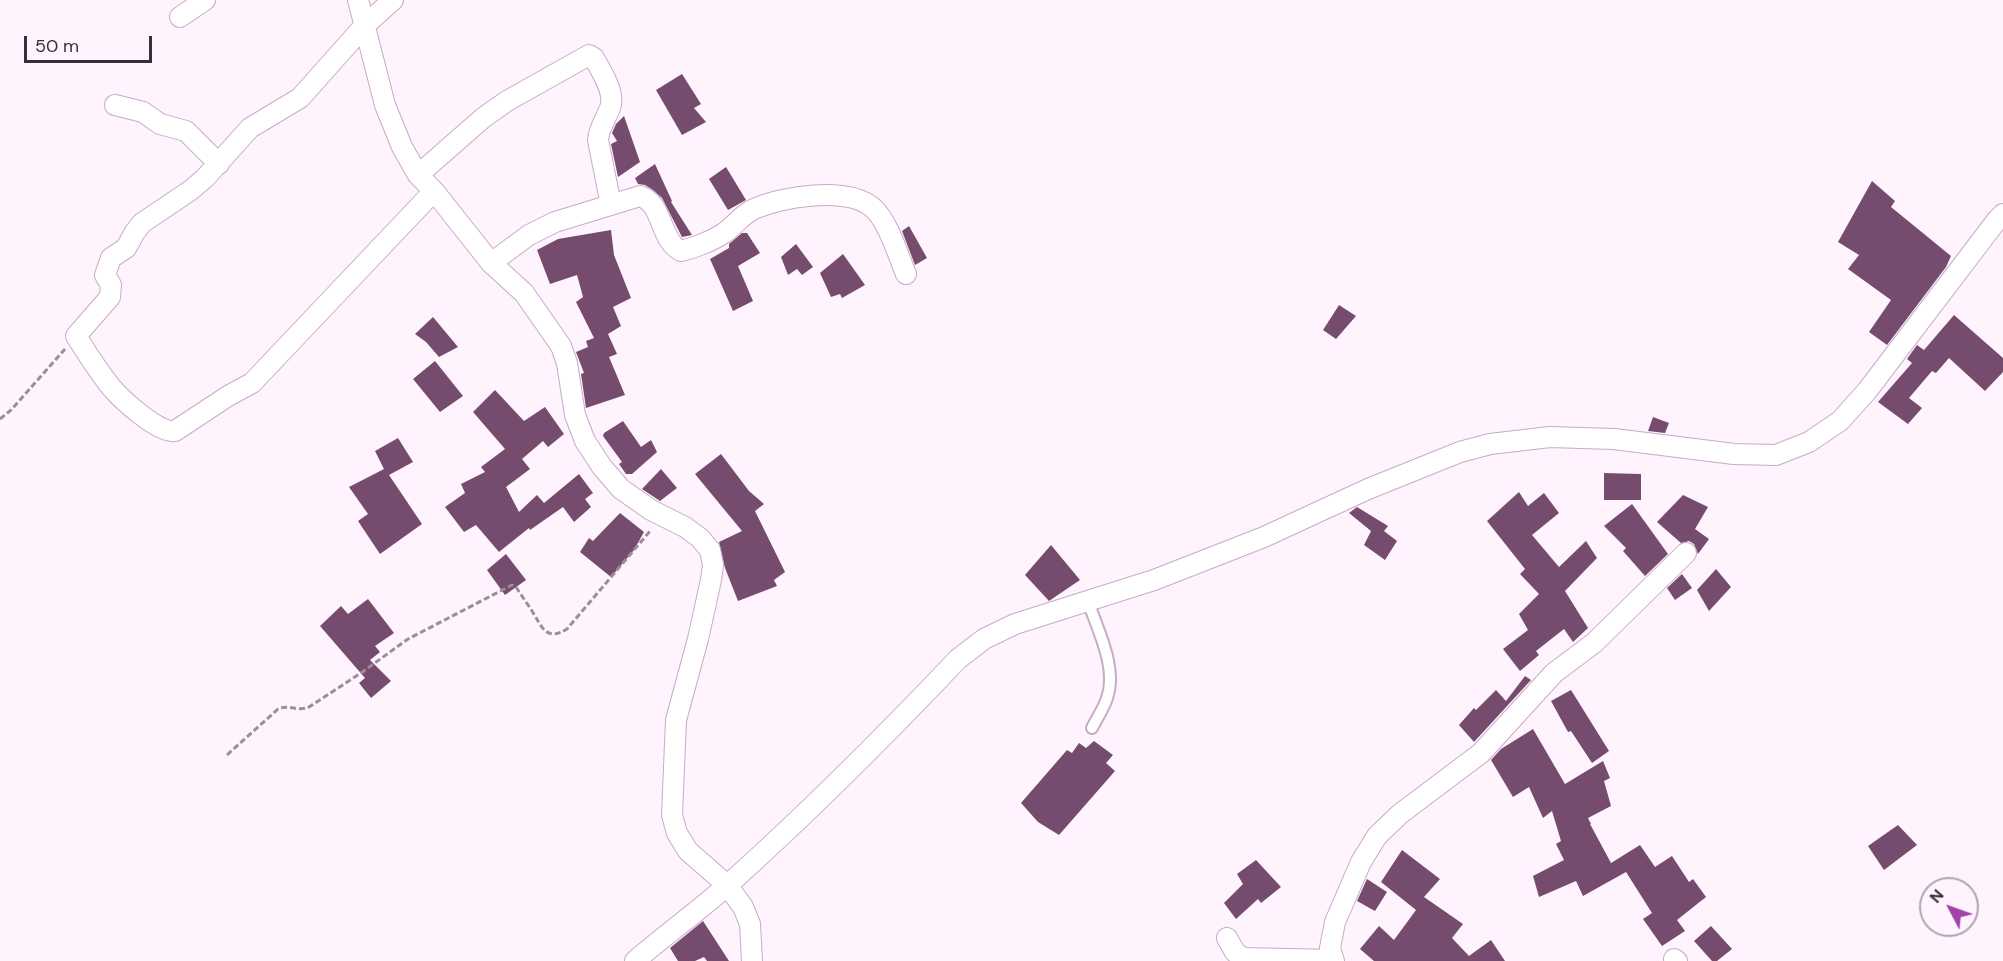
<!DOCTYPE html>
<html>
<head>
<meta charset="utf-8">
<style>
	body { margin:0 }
	#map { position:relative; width:2003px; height:961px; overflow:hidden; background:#fff3fe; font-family:"DM Sans",sans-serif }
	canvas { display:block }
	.north { position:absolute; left:1919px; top:877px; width:60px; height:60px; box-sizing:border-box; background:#fff3fe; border:2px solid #afa4af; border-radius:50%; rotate:311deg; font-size:16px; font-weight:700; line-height:24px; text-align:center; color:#382d38 }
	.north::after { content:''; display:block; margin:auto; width:21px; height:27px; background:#a143ab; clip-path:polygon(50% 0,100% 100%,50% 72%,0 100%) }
	.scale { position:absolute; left:24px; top:36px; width:128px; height:27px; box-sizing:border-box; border:3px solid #382d38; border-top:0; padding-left:8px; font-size:18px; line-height:21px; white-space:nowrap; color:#382d38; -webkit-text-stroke:4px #fff3fe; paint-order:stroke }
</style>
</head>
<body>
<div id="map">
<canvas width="2003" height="961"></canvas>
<div class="north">N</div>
<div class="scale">50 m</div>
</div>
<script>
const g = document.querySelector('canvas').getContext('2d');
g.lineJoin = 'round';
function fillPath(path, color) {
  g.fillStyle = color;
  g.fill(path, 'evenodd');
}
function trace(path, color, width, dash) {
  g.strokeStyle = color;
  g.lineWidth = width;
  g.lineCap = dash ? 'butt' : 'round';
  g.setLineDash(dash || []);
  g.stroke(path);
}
fillPath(new Path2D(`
	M 682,74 L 701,104 L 694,108 L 706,122 L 682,135 L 656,90 Z
	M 624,116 L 640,162 L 618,177 L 611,144 L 617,141 L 612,133 L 616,124 Z
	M 655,164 L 672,201 L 671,202 L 692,235 L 682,237 L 662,198 L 653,190 L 645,185 L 638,184 L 635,178 Z
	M 726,167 L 746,200 L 728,210 L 709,179 Z
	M 1872,181 L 1895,201 L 1891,207 L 1951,256 L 1946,267 L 1887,345 L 1869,332 L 1891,300 L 1848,269 L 1859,255 L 1838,242 Z
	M 909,226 L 927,258 L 915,265 L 902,231 Z
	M 611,230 L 614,255 L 631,298 L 613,307 L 621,326 L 608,334 L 617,354 L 609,357 L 625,395 L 586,408 L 581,374 L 584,373 L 576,352 L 588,347 L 586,341 L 594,338 L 576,302 L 583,297 L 577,275 L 550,284 L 537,250 L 558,239 Z
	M 742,233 L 747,233 L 760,253 L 738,266 L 753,301 L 733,311 L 710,259 L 729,248 L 729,244 Z
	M 796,244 L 813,267 L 802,275 L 797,269 L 788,275 L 781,257 Z
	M 843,254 L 865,285 L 842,298 L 840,294 L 831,297 L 820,273 Z
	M 1339,305 L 1356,316 L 1336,339 L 1323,330 Z
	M 1954,315 L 2003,358 L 2003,372 L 1985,391 L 1949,358 L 1936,373 L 1932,371 L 1909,398 L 1922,408 L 1908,424 L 1878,402 L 1912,363 L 1907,359 L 1917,345 L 1924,350 Z
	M 433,317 L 458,347 L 439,357 L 426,342 L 415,334 Z
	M 435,361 L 463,396 L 440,412 L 413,379 Z
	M 495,390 L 524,421 L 545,407 L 564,434 L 548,447 L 543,441 L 522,459 L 530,469 L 506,487 L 519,512 L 537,495 L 544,503 L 579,474 L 593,493 L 585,499 L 591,507 L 574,522 L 563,507 L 530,530 L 529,528 L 499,552 L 476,525 L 464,532 L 445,507 L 465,493 L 461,484 L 485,472 L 481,467 L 505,449 L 473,412 Z
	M 1653,417 L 1669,423 L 1665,433 L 1648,431 Z
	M 623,421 L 641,447 L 651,440 L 657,452 L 632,474 L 626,474 L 619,464 L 622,462 L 603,436 L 604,433 Z
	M 398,438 L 413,462 L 389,475 L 422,524 L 380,554 L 358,521 L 368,514 L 349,487 L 384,469 L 375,451 Z
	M 721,454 L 749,491 L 764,504 L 755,511 L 785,572 L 774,580 L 777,586 L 738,601 L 725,568 L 719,542 L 742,531 L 695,474 Z
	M 661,469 L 677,488 L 660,501 L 642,489 Z
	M 1604,473 L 1641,474 L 1641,500 L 1604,500 Z
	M 1519,492 L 1528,506 L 1544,493 L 1559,513 L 1532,535 L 1559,567 L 1586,541 L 1597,558 L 1565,591 L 1588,628 L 1573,642 L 1564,629 L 1536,651 L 1539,655 L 1520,671 L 1503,649 L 1528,630 L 1519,614 L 1539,594 L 1520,574 L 1525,569 L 1487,521 Z
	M 1683,495 L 1708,507 L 1695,529 L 1709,539 L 1698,554 L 1694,544 L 1689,541 L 1681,543 L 1657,522 Z
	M 1632,504 L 1668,554 L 1645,576 L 1623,551 L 1626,548 L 1604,526 Z
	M 1357,507 L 1388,526 L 1384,531 L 1397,541 L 1385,560 L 1364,545 L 1371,531 L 1349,513 Z
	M 620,513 L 644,532 L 634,550 L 611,577 L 580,552 L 589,538 L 593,541 Z
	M 1051,545 L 1080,580 L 1049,601 L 1025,575 Z
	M 506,554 L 526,580 L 505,595 L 487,570 Z
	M 1716,569 L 1731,587 L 1709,611 L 1697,590 Z
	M 1682,574 L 1692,588 L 1675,600 L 1667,588 Z
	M 368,599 L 394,633 L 375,646 L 380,652 L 370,660 L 391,681 L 371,698 L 359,683 L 365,678 L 320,626 L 341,606 L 348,614 Z
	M 1525,676 L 1531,680 L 1474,742 L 1459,725 L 1474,708 L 1476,710 L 1496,690 L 1506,701 Z
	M 1571,690 L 1609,751 L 1592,763 L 1571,731 L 1568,732 L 1551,701 Z
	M 1533,729 L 1565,784 L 1603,761 L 1610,778 L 1604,781 L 1611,806 L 1588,818 L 1591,824 L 1590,824 L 1611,863 L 1640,845 L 1655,867 L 1672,856 L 1689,882 L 1693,879 L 1706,897 L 1677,920 L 1685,931 L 1662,946 L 1643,919 L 1652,913 L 1626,872 L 1583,896 L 1576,881 L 1539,897 L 1533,876 L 1564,860 L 1556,844 L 1561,841 L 1552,811 L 1543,818 L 1529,787 L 1513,797 L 1491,760 L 1501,749 Z
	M 1094,741 L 1113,755 L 1106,763 L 1115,771 L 1059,835 L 1038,822 L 1021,803 L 1067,750 L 1072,753 L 1079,743 L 1086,748 Z
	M 1898,825 L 1917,845 L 1884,870 L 1868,846 Z
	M 1402,850 L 1440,879 L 1424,897 L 1463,924 L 1452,938 L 1469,956 L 1491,940 L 1505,961 L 1374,961 L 1360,949 L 1379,926 L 1394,940 L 1416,910 L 1381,882 Z
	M 1256,860 L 1281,887 L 1261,903 L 1258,899 L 1236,919 L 1224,903 L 1243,884 L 1237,874 Z
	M 1367,879 L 1387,892 L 1375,911 L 1357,901 Z
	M 703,921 L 729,961 L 707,961 L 704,957 L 695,961 L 678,961 L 670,948 Z
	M 1711,926 L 1732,949 L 1717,961 L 1712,961 L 1694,941 Z`), '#754c6d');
const lane = new Path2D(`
	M 1088,601 C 1097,629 1118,668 1107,698 C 1104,708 1097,718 1092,728`);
const street = new Path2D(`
	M 358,0 L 385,105 L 402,147 L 418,175 L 434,191 L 491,263 L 524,293 L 561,346 L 567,363 L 575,415 L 585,441 L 602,467 L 621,489 L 651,510 L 685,527 L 700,538 L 710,550 L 713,565 L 711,580 L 698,639 L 676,720 L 672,815 L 677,833 L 688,851 L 727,885 L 743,907 L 750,924 L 752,961
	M 393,0 L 365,25 L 300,98 L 250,128 L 205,178 L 191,190 L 142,223 L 135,232 L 126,248 L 111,258 L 105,275 L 111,285 L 110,297 L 76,336 C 87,353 98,371 111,387 C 121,399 159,434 175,431 L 228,396 L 252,383 L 434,191
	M 180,17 L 205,0
	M 115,105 L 143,112 L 160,124 L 186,131 L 219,164
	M 418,175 L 483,118 L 507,101 L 589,55 L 594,58 C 601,71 616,93 610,108 C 606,119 599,127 598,140 L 611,205
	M 491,263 L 529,235 L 555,222 L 640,196 C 664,204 659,240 681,251 C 694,248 712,241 724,233 C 734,226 741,216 752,210 C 780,196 848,186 873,208 C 888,221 898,255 906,274
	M 1227,938 L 1235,952 L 1243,958 L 1333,960
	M 1674,959 L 1677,961
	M 635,961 C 666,934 700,910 730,883 C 809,812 885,736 958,659 L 984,639 L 1015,624 L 1154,580 L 1264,537 L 1368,489 L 1460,452 L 1490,444 L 1550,437 L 1614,439 L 1734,454 L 1776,455 L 1809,442 L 1840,421 L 1867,391 L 1997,220 L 2003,214
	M 1334,961 L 1330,948 L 1335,922 L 1361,862 L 1377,836 L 1400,814 L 1481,753 L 1554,673 L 1594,643 L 1686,553`);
trace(lane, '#c7abc7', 14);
trace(street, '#c7abc7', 22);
trace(new Path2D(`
	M 0,419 L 11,410 L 65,349
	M 227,755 L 278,709 C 289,704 298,712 309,707 L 361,673 L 408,639 L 512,585 L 516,587 C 521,595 527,603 532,611 C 542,627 546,642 567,629 L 651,530`), '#9a8e99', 3, [6, 3]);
trace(lane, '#fff', 10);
trace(street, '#fff', 20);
</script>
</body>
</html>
